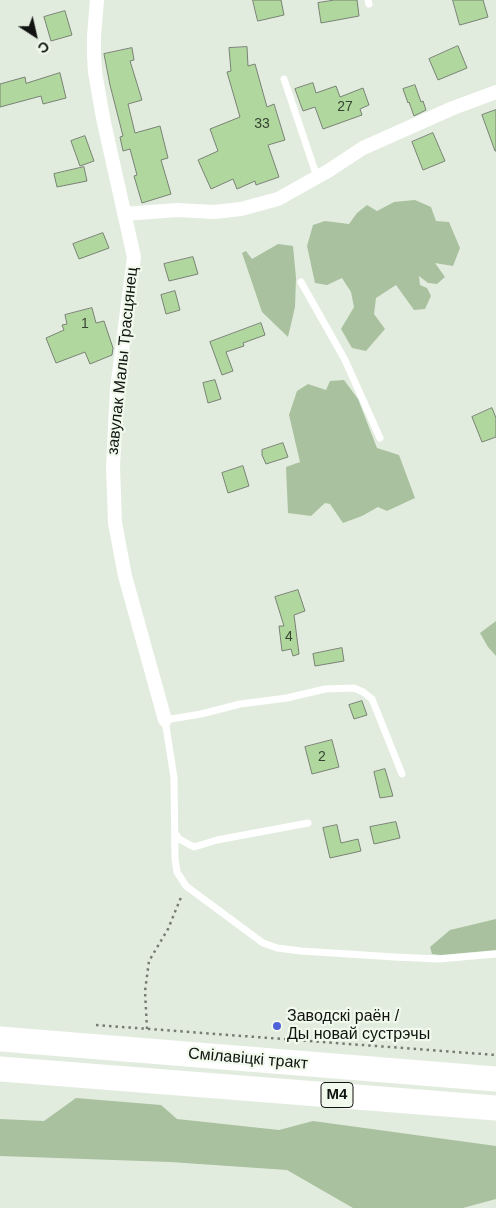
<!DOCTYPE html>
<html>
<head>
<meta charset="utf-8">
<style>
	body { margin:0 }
	#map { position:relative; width:496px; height:1208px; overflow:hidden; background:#e2ecde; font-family:Helvetica,sans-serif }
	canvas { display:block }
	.north { position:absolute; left:10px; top:10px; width:50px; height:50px; -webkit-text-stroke:4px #f0f9eb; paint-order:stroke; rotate:145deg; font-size:14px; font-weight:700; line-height:20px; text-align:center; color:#10130f }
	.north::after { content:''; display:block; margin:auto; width:18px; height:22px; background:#10130f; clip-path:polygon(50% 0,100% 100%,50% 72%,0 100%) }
</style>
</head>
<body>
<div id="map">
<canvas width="496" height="1208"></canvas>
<div class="north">С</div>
</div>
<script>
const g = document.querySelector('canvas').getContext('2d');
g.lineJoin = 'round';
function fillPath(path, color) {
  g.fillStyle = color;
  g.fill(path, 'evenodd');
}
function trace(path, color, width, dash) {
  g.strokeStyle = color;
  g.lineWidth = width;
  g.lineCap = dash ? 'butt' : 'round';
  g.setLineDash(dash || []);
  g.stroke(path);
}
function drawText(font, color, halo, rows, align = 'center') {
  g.font = font + ' Helvetica,sans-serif';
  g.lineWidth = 4.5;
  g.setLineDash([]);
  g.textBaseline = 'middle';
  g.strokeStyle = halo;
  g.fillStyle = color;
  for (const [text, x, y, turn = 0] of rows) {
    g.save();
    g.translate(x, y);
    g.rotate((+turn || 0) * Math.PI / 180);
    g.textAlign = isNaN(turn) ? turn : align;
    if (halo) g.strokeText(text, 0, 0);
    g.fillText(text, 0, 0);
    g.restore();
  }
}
fillPath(new Path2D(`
	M 415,200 L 431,207 L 436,221 L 449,222 L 460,248 L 453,266 L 435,263 L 445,277 L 437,284 L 428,283 L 419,276 L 420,285 L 427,288 L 431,296 L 425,309 L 414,310 L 396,285 L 376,298 L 374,314 L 385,329 L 366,351 L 352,348 L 341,329 L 354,307 L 351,292 L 342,278 L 327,285 L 315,283 L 307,246 L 313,225 L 325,221 L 349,224 L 357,213 L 367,205 L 377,211 L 394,202 Z
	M 278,244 L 293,246 L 296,278 L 295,307 L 288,337 L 262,312 L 242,253 L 246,251 L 252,259 Z
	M 344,380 L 358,399 L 377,448 L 399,455 L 415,498 L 387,511 L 378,507 L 362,516 L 343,523 L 330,504 L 325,503 L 311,516 L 288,513 L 286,467 L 300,462 L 289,415 L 297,391 L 308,384 L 326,390 L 330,381 Z
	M 496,621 L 496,656 L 488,647 L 480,633 Z
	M 496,919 L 496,950 L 441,955 L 432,954 L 430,947 L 450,930 Z
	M 76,1098 L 161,1105 L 177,1119 L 279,1130 L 313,1121 L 496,1146 L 496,1199 L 463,1208 L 353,1208 L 287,1170 L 170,1162 L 0,1156 L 0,1119 L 44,1121 Z`), '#a9c19e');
const building = new Path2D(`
	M 253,0 L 281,0 L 284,15 L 258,21 Z
	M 335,0 L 357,0 L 359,16 L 321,23 L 318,3 Z
	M 453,0 L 483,0 L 488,17 L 460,25 Z
	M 65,11 L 72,35 L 51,41 L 44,17 Z
	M 458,46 L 467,68 L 438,80 L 429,59 Z
	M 247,47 L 248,66 L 255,64 L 267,107 L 274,104 L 285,140 L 268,145 L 279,177 L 256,185 L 255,181 L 237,189 L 233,179 L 211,189 L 198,160 L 218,151 L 210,129 L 240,117 L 227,72 L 231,71 L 229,48 Z
	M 132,48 L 134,60 L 130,61 L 142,100 L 128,104 L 135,133 L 160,126 L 168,158 L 161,160 L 171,194 L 142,203 L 134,176 L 137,175 L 130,149 L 123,151 L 120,137 L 123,136 L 110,85 L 104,54 Z
	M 60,73 L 66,98 L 43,104 L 41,96 L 0,107 L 0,84 L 25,77 L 26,83 Z
	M 313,83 L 316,93 L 336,86 L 340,97 L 363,88 L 369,105 L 360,109 L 362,115 L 323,129 L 315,107 L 303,111 L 295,89 Z
	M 415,85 L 421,102 L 423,101 L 426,110 L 414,116 L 409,102 L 408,103 L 403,89 Z
	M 496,110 L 496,151 L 495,151 L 482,115 Z
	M 433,133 L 445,161 L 423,170 L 412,142 Z
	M 85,136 L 94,161 L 80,166 L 71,141 Z
	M 84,167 L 87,181 L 57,187 L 54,174 Z
	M 103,233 L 109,248 L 79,259 L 73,244 Z
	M 193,257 L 198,274 L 169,281 L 164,264 Z
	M 175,291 L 180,310 L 166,314 L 161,295 Z
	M 92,308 L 96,323 L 104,321 L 113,348 L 112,355 L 90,364 L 85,352 L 56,363 L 46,338 L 64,330 L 62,325 L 67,324 L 65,315 Z
	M 261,323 L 265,335 L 243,343 L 244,346 L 226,352 L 233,371 L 222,375 L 210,342 Z
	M 215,380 L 221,399 L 208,403 L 203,383 Z
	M 492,408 L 496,418 L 496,437 L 482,442 L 472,417 Z
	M 283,443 L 288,457 L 266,464 L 262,455 L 262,450 Z
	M 243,466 L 249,486 L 228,493 L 222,473 Z
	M 298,590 L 305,611 L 294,615 L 299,654 L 293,656 L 291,649 L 282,651 L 279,626 L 284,626 L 275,597 Z
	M 342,648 L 344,661 L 315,666 L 313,654 Z
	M 362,701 L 367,715 L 354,719 L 349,705 Z
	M 332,740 L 339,767 L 312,774 L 305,747 Z
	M 385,769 L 393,796 L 380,798 L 374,772 Z
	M 396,822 L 400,838 L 374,844 L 370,827 Z
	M 337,825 L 341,843 L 358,839 L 361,851 L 330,858 L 323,828 Z`);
fillPath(building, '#b0d89e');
trace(building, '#798275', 1);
trace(new Path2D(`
	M 96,1025 L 496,1055
	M 147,1029 L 145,991 L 149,961 L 168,929 L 182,895`), '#767c73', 2.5, [2.5, 4]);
trace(new Path2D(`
	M 368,0 L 369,4
	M 284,79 L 317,177
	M 301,282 L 345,360 L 380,438
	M 402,774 L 372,699 L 363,692 L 354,688 L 325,689 L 287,698 L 240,704 L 201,714 L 165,720 L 174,778 L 175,859 L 177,872 L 186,886 L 263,943 L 277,948 L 301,951 L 395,957 L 439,959 L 496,954
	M 175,833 L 179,839 L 194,847 L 217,840 L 308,823`), '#fff', 7);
trace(new Path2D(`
	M 97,0 L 94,36 L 94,56 L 95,72 L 103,118 L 134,257 L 117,389 L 113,467 L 115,523 L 125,576 L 165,720
	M 124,214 L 177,210 L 214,212 L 241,209 L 278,199 L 328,171 L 363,148 L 453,108 L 496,92`), '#fff', 14);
trace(new Path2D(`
	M 0,1039 L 496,1079
	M 0,1069 L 496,1108`), '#fff', 25);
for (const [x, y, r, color] of [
	[277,1026,5,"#5262d8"]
]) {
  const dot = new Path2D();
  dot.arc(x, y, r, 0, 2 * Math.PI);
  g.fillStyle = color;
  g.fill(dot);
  trace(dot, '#f0f9eb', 2);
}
drawText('14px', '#384433', null, [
	["27",345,107],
	["33",262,124],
	["1",85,324],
	["4",289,637],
	["2",322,757]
]);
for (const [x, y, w] of [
	[337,1095,32]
]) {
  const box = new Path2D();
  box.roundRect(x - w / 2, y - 12.5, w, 25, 4);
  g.fillStyle = '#f0f9eb';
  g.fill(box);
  trace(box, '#10130f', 1);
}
drawText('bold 15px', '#10130f', null, [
	["М4",337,1095]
]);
drawText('16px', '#10130f', '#f0f9eb', [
	["завулак Малы Трасцянец",123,361,-84],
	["Смілавіцкі тракт",248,1059,5]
]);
drawText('16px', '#10130f', '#f0f9eb', [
	["Заводскі раён /",287,1017],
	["Ды новай сустрэчы",287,1035]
], 'left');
</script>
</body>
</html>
